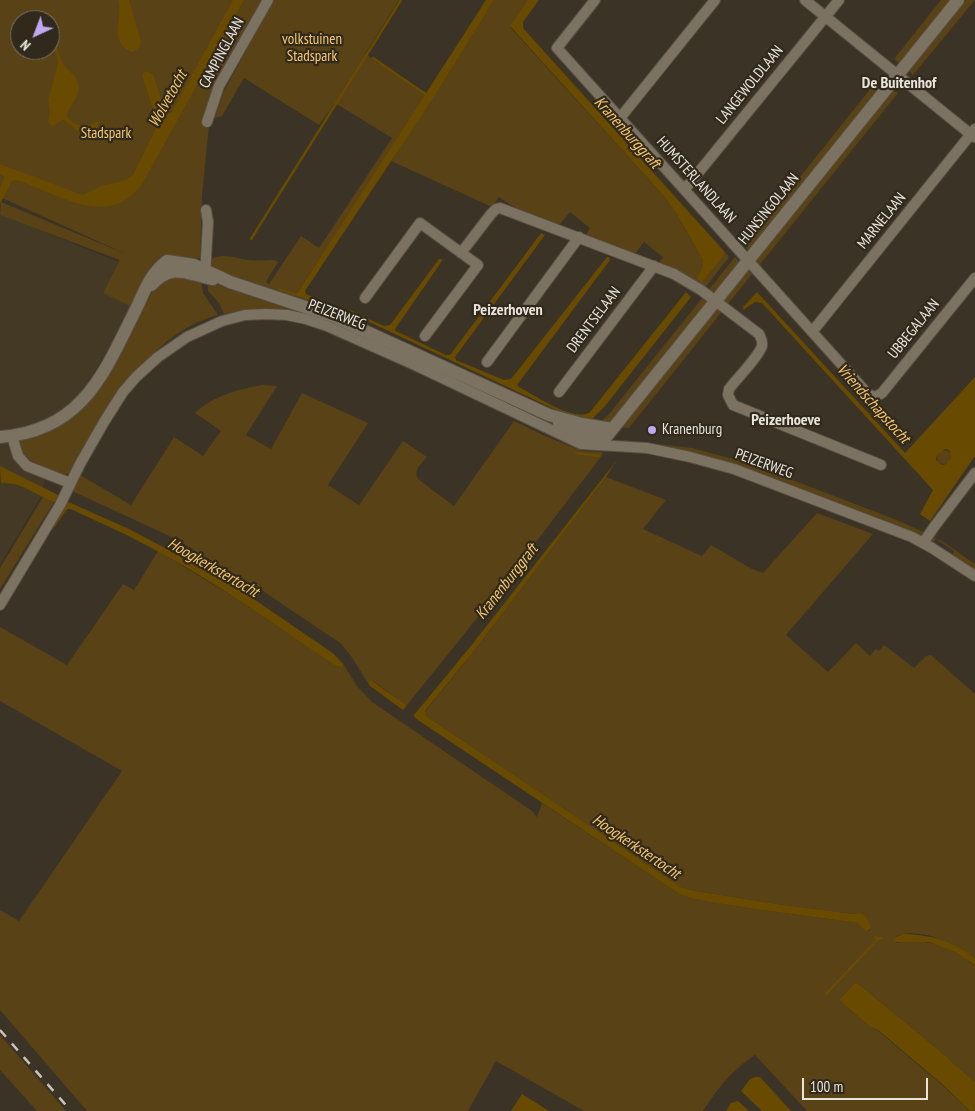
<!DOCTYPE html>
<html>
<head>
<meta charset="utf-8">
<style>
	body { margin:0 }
	#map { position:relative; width:975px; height:1111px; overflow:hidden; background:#3b3325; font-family:"PT Sans Narrow",sans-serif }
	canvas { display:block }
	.north { position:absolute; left:10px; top:10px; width:50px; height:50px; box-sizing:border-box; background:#31291b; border:1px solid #7b7468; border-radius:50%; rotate:223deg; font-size:14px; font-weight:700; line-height:20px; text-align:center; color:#e9e4db }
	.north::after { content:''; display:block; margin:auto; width:18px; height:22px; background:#c0a8f3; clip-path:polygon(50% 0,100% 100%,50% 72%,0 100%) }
	.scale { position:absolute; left:802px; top:1078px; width:126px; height:22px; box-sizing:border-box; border:2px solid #e9e4db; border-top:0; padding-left:6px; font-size:15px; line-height:18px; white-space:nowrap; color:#e9e4db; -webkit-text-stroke:4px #31291b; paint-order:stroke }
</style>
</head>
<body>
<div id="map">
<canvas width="975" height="1111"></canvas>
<div class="north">N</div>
<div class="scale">100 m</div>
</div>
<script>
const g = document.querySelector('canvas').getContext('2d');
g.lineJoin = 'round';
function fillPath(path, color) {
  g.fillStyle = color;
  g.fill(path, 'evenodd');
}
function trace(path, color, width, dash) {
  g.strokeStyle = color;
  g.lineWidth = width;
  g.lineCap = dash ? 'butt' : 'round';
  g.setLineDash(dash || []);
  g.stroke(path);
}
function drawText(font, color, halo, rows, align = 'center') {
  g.font = font + ' "PT Sans Narrow",sans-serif';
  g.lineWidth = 4.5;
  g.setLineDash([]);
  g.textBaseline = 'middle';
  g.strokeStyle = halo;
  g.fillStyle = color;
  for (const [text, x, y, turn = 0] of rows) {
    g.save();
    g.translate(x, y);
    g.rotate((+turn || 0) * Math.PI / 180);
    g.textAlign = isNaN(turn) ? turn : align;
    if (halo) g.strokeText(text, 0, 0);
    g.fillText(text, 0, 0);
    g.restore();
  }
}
fillPath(new Path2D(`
	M 0,214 L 148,274 L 114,341 L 83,390 L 51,448 L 42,495 L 0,564 Z`), '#443924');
fillPath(new Path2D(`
	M 0,0 L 399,0 L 365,54 L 427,93 L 298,292 L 296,293 L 280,288 L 337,308 L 335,313 L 221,274 L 211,267 L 212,259 C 222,252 238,259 249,260 C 257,261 266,260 274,260 L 278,262 L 266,282 L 269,284 L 301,236 L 319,248 L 392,138 L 335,103 L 319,125 L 244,78 L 222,116 L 215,118 L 224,91 L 271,5 L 211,104 L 202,196 L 200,258 L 196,258 L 195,268 L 201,279 L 203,293 L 218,315 C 145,335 109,412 73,471 L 65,475 C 47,468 22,463 19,441 C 51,435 82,414 101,387 L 157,283 L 139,288 L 130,306 L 103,293 L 120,260 L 0,215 L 1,202 L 126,254 L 0,197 ZM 20,20 L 50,20 L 50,50 L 20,50 Z
	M 490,0 L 528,0 L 510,27 L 662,194 L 676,213 L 703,260 L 703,266 L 698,278 L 724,255 L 724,251 L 729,257 L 704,289 L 658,264 L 663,257 L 644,242 L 634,255 L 585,236 L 590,228 L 570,212 L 558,227 L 520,211 L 499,197 L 492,207 L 391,161 L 492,3 Z
	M 941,0 L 952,0 L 900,64 L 894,59 Z
	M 966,0 L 975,0 L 913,75 L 908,70 Z
	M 879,78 L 885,82 L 749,251 L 745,246 Z
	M 892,90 L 898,93 L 758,267 L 754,262 Z
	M 735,257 L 739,262 L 610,422 L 598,424 L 609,414 Z
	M 747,270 L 752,274 L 629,428 L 619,427 Z
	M 207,280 L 298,312 C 269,307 253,307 224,314 L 219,303 L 208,291 Z
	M 263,385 L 277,386 L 246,435 L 271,449 L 302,393 L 368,423 L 328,485 L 359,505 L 403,441 L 427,457 C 421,464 413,470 418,479 L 454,506 L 514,421 L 545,436 L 582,451 L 602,452 L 603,454 L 495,596 L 407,705 L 373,681 L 368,683 L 351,656 L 340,643 L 254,585 L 219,566 L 178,540 L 72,491 L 80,475 L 131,505 L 174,437 L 203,456 L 221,431 L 195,413 C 213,396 238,389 263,385 Z
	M 624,440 L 692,448 L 748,463 L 897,520 L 926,533 L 922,537 L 736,466 L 623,443 Z
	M937 457a7 7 0 1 1 14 0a7 7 0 1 1-14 0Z
	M 606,477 L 666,500 L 643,529 L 702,556 L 711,545 L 750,568 L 763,573 L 817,513 L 873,534 L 786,635 L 828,672 L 856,643 L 870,656 L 876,649 L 879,651 L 884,645 L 914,668 L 926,656 L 931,655 L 975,694 L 975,958 C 957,944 914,924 894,938 L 896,943 C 921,938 941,944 962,956 C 967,959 970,963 975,965 L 975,1082 L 934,1046 L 856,982 L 839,1000 L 870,1027 L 877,1030 L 942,1085 L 970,1111 L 807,1111 L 755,1055 C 730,1072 720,1086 703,1111 L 584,1111 L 496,1061 L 468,1111 L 87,1111 L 0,1010 L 0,910 L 19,921 L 122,771 L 0,701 L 0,627 L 67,665 L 123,584 L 134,590 L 158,551 L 237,599 L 334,665 L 342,667 L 344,665 L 357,686 L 372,702 L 532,811 L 537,817 L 542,803 L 679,894 C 701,903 725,902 747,908 L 858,923 L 869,931 L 871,929 C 868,920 865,910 854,914 L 777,904 L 690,890 L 681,887 L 426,716 L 425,712 L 474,651 Z
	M 43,497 L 54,502 L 0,589 L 0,568 Z
	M 930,535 L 948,545 L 975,564 L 975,572 L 951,557 L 954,551 L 936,539 L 932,544 L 930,542 Z
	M 0,1035 L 66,1111 L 37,1111 L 0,1070 Z`), '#584216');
fillPath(new Path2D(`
	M 118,0 L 129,0 L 141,41 C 140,47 138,50 132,52 C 107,42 124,20 118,0 Z
	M 233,0 L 244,0 L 141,186 C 111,223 73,202 37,188 C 30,185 23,181 15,180 L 12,181 L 0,204 L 0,187 L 5,177 L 0,174 L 0,164 L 83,195 L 104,185 L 123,181 L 133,175 L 157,126 L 157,121 L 142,75 L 145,71 L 153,74 L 165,112 L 167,114 L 171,113 Z
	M 486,0 L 494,0 L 435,95 L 305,291 L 306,294 L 338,308 L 336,308 L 279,290 L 279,288 L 296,293 L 298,292 Z
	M 528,0 L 539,0 L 523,22 L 523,28 L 724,251 L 724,255 L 702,282 L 701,282 L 697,278 L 703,266 L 703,260 L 676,213 L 662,194 L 510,26 Z
	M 53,45 C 60,50 58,55 62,62 C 65,69 73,72 77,80 C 84,94 69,104 67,117 C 76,126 86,130 97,121 L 100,122 L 97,128 L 89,133 L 76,130 L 64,120 C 59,120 57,126 52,126 L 48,123 L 50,112 L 48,100 L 58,64 L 57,55 L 51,47 Z
	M 541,233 L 545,235 L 455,357 L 456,360 L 504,380 L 511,379 L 607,257 L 609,257 L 610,260 L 517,385 L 519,387 C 535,395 574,423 590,412 L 686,292 L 691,297 L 605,406 L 591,420 L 567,415 L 348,312 L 350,310 L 384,326 L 390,325 L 439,259 L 442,259 L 442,261 L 395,329 L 396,331 L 446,355 L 450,355 Z
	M 757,292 L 905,453 L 975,377 L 975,456 L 930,521 L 920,514 L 933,490 L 762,303 L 755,302 L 743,310 L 743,307 ZM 945,449 L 949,450 L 951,458 L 946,464 L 942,465 L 936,460 L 937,455 Z
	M 617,460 L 606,477 L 474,651 L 425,711 L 426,716 L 681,887 L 690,890 L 777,904 L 854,914 C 864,910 869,919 871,929 L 866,931 L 858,923 L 747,908 C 725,903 701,903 679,894 L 415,718 L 414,715 L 470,647 Z
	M 0,466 L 62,497 L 58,503 C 35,497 28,483 1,483 Z
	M 66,501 L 129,529 L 210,572 L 245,593 L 334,654 L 344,665 L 342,667 L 334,665 C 276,626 219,584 157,551 C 129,535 100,523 71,509 L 67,509 L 54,528 L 53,528 Z
	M 370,681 L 372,681 L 407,705 L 403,710 L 370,686 L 368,683 Z
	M 903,934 C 932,935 951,940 975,958 L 975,965 L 955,952 L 929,942 L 894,942 L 894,938 Z
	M 856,982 L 934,1046 L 975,1082 L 975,1111 L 970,1111 L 942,1084 L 878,1030 L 870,1027 L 839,1000 Z
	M 755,1077 L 760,1077 L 791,1111 L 762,1111 L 741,1091 L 750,1079 Z
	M 522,1094 L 549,1111 L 511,1111 Z
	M 738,1101 L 749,1111 L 726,1111 L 731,1103 Z`), '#684a01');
trace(new Path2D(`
	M 373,58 L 428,96
	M 251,239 L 401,0
	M 576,453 L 599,456
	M 875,937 L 878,939 L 882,938
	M 826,994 L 878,939`), '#684a01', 2.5);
const minor = new Path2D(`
	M 595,0 L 557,48 L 868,394 L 875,397 L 882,393 L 975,278
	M 805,0 L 974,137
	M 620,118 L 715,0
	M 207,122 L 219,86 L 268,0
	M 685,189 L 839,0
	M 461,253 L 491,214 L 496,209 L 500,208 L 674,274 L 701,290 L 759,334 C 761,338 763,341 762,346 C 758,358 737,378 729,389 L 728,395 L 733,405 L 881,465
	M 205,276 L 208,222 L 206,210
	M 365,298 L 420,223 L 478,265 L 425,336
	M 812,332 L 975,129
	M 487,362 L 579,237
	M 559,392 L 654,266
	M 12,436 L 18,456 L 27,466 L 70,483
	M 923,543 L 934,527 L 975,473
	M 0,605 L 60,505 L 80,464 L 104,422 L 123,392 L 136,377 L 158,357 L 187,337 L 222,321 L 245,315 L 266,314 L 287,315 L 306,319 L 327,326 L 417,366 L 581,444 L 647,448 L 690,457 L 734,469 L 912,537 L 932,548 L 975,576`);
const tertiary = new Path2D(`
	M 151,285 C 173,262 186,274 213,279
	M 559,423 L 583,435 L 606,437 L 958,0
	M 0,437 C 81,431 103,376 135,311 C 145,291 149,275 167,261 L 194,265 L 230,282 L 332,316 L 549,415 L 582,424 L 612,429`);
trace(minor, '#564f43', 12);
trace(tertiary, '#564f43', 14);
trace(minor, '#7b7262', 10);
trace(tertiary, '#7b7262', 12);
trace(new Path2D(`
	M 0,1030 L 71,1111`), '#c8c2b8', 2.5, [9, 9]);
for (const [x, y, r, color] of [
	[652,430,5,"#c0a8f3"]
]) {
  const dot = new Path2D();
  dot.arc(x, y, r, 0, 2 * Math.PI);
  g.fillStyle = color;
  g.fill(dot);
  trace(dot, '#31291b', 2);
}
drawText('15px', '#f8ca73', '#31291b', [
	["volkstuinen",312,40],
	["Stadspark",312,57],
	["Stadspark",106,134]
]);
drawText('15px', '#e9e4db', '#31291b', [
	["CAMPINGLAAN",222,53,-62],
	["LANGEWOLDLAAN",750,85,-51],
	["HUMSTERLANDLAAN",696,180,48],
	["HUNSINGOLAAN",769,209,-51],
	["MARNELAAN",882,221,-51],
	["PEIZERWEG",337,315,21],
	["DRENTSELAAN",594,320,-53],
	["UBBEGALAAN",914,329,-51],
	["PEIZERWEG",764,464,20]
]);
drawText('15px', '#e9e4db', '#31291b', [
	["Kranenburg",662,430]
], 'left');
drawText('bold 16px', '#e9e4db', '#31291b', [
	["De Buitenhof",899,83],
	["Peizerhoven",508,310],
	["Peizerhoeve",786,420]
]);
drawText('italic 16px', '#f2c46d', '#31291b', [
	["Wolvetocht",168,99,-61],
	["Kranenburggraft",627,133,48],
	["Vriendschapstocht",873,404,48],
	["Hoogkerkstertocht",213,568,30],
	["Kranenburggraft",507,582,-52],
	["Hoogkerkstertocht",636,847,34]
]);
</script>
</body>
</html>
